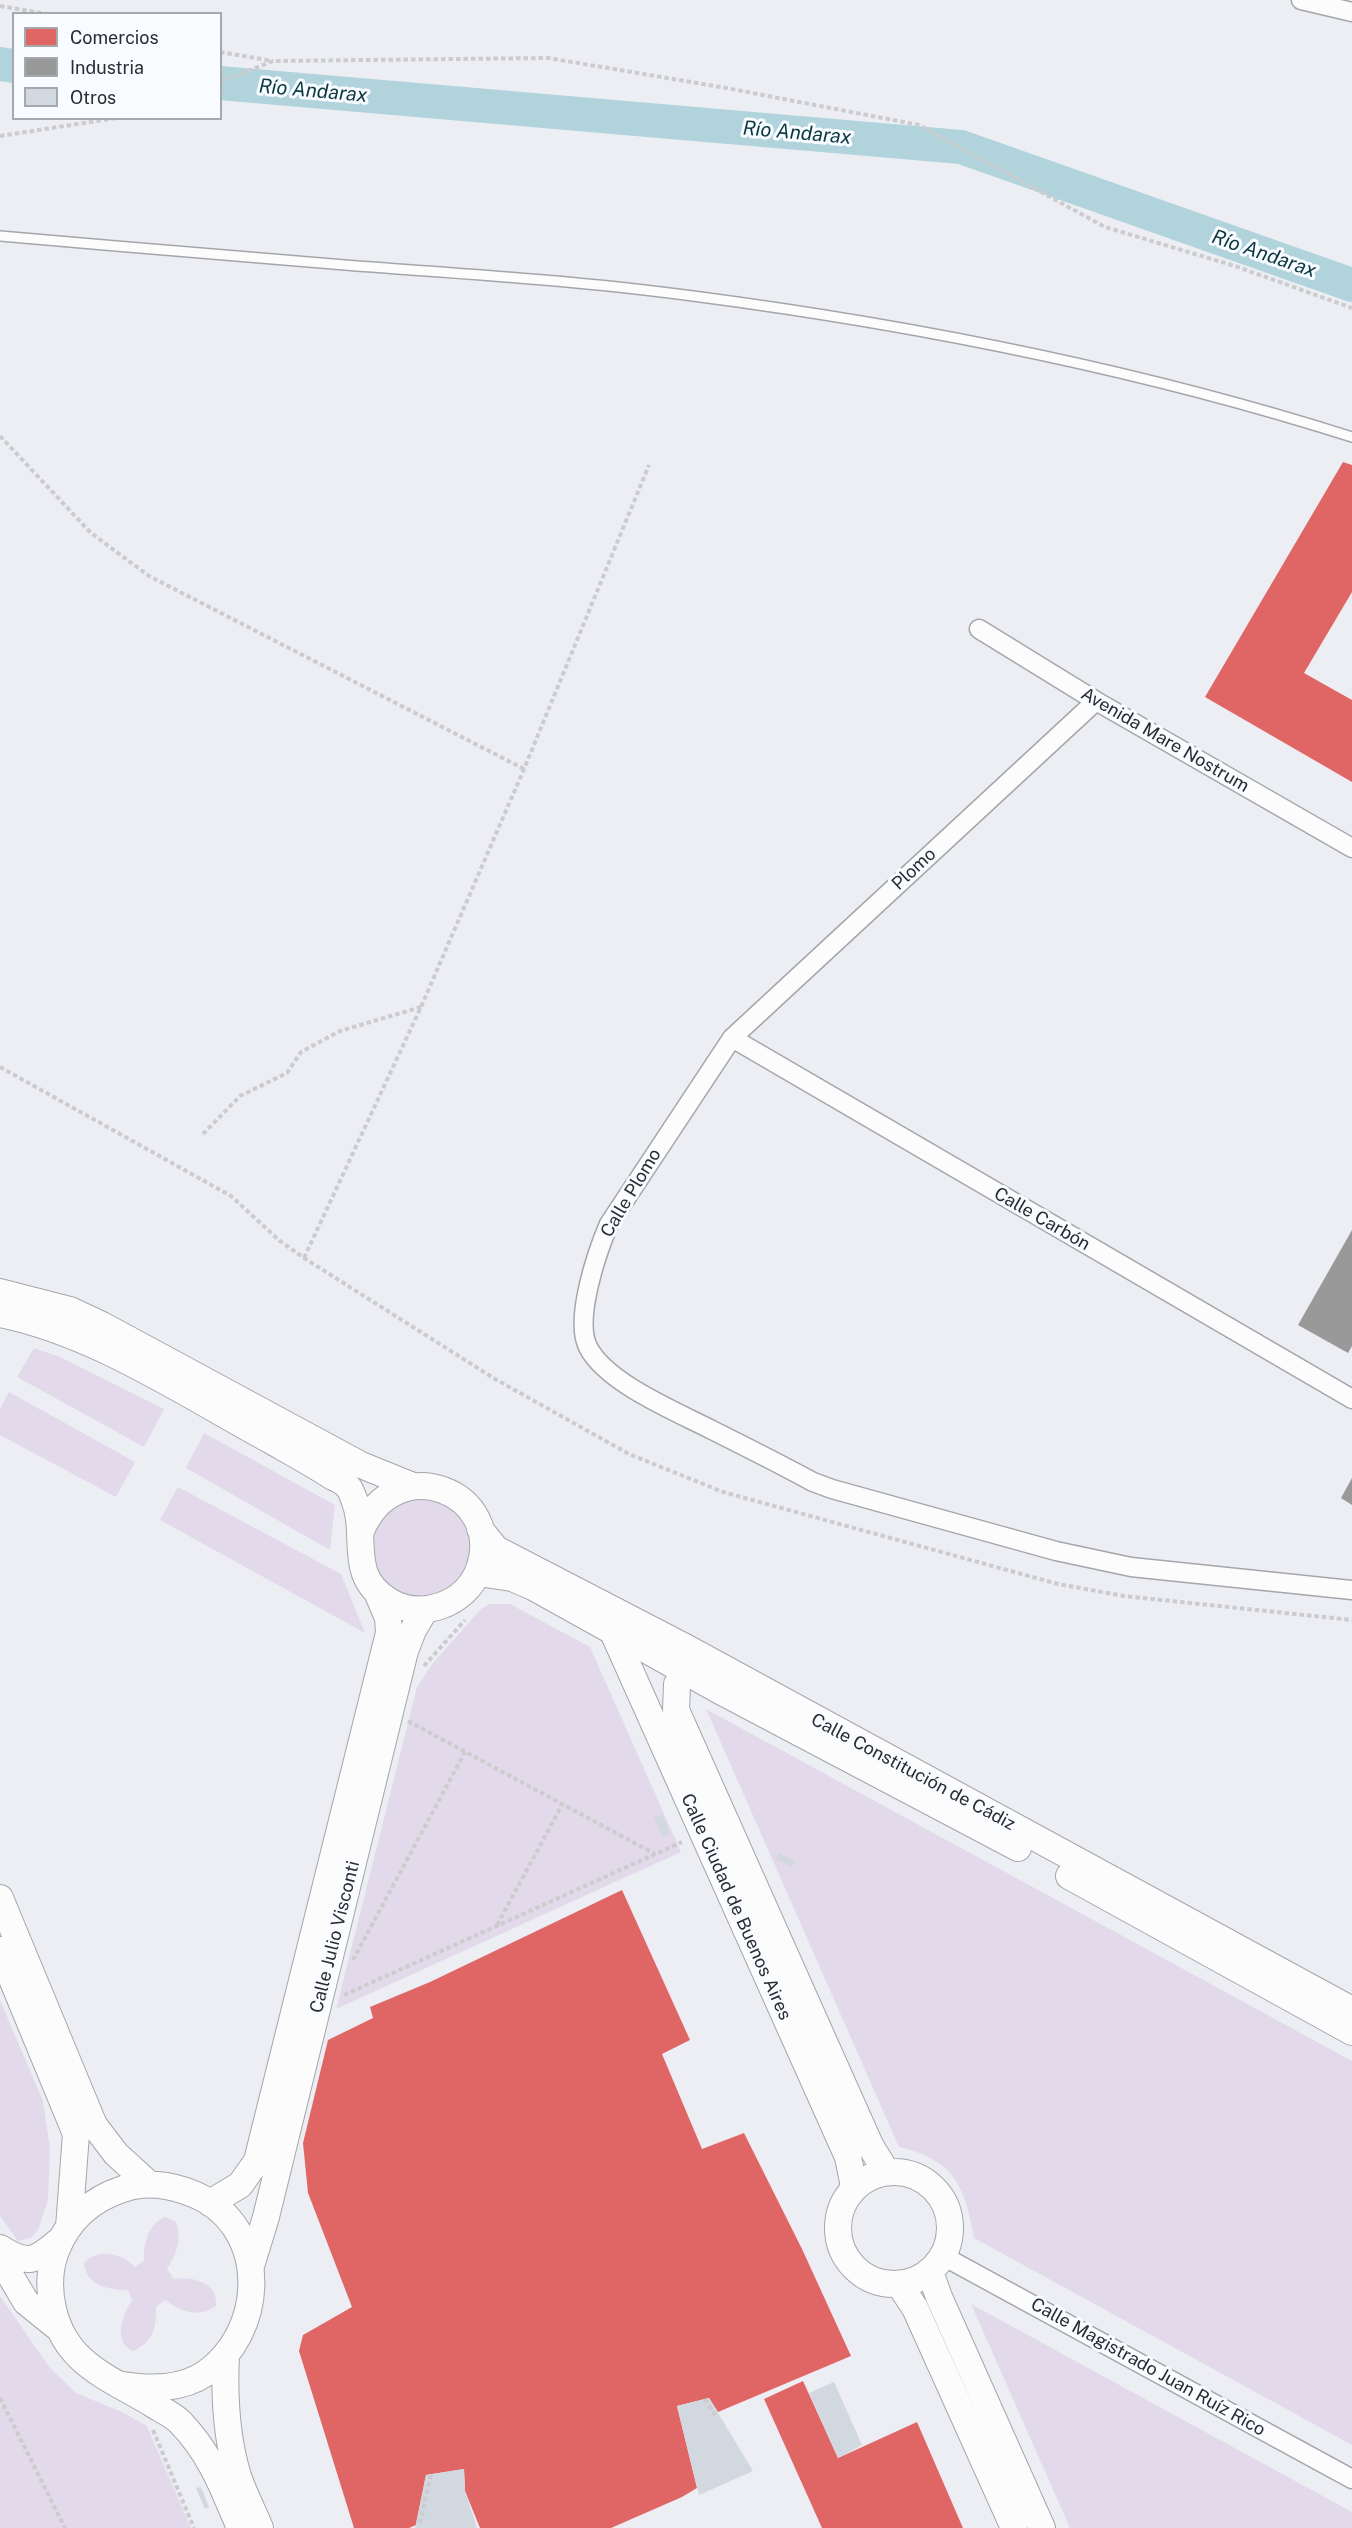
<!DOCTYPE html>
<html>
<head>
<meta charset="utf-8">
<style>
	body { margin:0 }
	#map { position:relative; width:1352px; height:2528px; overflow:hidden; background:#eceef4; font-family:"Public Sans",sans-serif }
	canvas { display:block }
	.legend { position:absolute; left:12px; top:12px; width:210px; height:108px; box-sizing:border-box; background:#f8fbff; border:2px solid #a6a8ac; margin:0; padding:8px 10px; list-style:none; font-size:18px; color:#2a2c30 }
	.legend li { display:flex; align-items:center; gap:12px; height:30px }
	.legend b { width:30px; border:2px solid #a6a8ac }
</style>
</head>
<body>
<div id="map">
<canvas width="1352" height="2528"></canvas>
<ul class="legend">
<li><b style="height:16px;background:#e06666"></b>Comercios</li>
<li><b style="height:16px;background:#999"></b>Industria</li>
<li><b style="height:16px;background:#d1d8df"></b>Otros</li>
</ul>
</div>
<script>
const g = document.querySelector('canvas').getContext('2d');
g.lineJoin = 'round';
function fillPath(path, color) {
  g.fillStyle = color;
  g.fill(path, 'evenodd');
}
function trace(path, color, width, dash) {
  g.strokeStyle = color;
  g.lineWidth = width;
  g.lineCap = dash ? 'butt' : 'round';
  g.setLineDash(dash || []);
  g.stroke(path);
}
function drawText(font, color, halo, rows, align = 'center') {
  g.font = font + ' "Public Sans",sans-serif';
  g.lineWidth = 6;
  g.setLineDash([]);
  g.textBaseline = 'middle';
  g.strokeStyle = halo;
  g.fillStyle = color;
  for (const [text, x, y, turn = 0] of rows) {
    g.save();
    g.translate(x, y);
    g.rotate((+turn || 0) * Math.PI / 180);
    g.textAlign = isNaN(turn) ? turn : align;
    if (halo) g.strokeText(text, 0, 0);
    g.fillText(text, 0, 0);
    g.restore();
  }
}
fillPath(new Path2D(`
	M 34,1348 L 60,1357 L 164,1409 L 144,1447 L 17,1377 Z
	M 9,1392 L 135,1462 L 116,1497 L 0,1435 L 0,1409 Z
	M 204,1433 L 335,1505 L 330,1550 L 186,1468 Z
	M 178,1487 L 341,1574 L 365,1633 L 160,1520 Z
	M372 1548a49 49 0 1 1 98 0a49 49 0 1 1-98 0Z
	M 490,1604 L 510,1604 L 590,1647 L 681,1852 L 336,2009 L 417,1687 L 432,1664 L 481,1609 Z
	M 706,1709 L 1352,2061 L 1352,2445 L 974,2238 C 965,2186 954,2160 899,2147 Z
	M 0,2000 L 43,2101 L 50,2149 L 48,2200 L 38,2230 L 31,2238 L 18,2241 L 0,2216 Z
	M 165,2217 L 176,2222 C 182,2240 177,2253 167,2269 L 174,2279 C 192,2276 219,2283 216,2306 C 197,2319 181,2311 165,2300 L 156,2307 C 157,2326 153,2343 133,2351 C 112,2342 123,2314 132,2300 L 128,2290 C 109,2290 86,2286 84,2263 C 97,2248 122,2253 135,2267 L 144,2261 C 143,2244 148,2224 165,2217 Z
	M 0,2296 L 50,2368 L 76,2393 L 122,2412 L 147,2426 L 191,2528 L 0,2528 Z
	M 971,2304 L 1352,2512 L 1352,2528 L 1070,2528 Z`), '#e2daeb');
fillPath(new Path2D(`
	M 1343,462 L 1352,465 L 1352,592 L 1304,673 L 1352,700 L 1352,782 L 1205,697 Z
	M 622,1890 L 690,2040 L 662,2054 L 702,2149 L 744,2133 L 802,2249 L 851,2356 L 718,2412 L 709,2398 L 677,2406 L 697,2488 L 682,2497 L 611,2528 L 480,2528 L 465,2491 L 464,2469 L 426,2475 L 416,2525 L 409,2528 L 354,2528 L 299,2351 L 303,2335 L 352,2307 L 308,2193 L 303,2143 L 328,2040 L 373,2018 L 370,2007 L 430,1982 Z
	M 803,2381 L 838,2458 L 917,2422 L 963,2528 L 822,2528 L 764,2399 Z`), '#e06666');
fillPath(new Path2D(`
	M 1352,1230 L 1352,1346 L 1348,1353 L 1298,1325 Z
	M 1352,1478 L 1352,1505 L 1341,1498 Z`), '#999');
trace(new Path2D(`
	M 0,64 L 14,66
	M 220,83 L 961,147 L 1352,285`), '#b1d3dc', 34);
fillPath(new Path2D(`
	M 662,1814 L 670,1834 L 663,1837 L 654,1817 Z
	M 779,1853 L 796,1861 L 792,1867 L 776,1859 Z
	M 834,2382 L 862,2445 L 838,2458 L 809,2393 Z
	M 709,2398 L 753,2471 L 699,2495 L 677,2406 Z
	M 464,2469 L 465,2491 L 477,2528 L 415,2528 L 426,2475 Z
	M 201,2487 L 209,2507 L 205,2509 L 196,2488 Z`), '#d1d8df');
const lane = new Path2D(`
	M 0,236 C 119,246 238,257 357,266 C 469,274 581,281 693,296 C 915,325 1138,369 1352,437`);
const street = new Path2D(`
	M 1301,0 L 1352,12
	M 979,629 L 1096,701 L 1352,848
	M 1096,701 L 732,1038 L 609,1224 C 597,1252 574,1319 588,1347 C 606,1383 677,1412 712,1430 C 746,1447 780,1464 813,1482 L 832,1489 L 1056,1551 L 1131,1567 L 1352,1590
	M 732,1038 L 1352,1399
	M 943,2256 L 1352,2479`);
const secondary = new Path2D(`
	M 0,1292 L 70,1310 L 102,1325 L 361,1465 L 413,1486
	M 0,1314 C 95,1333 185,1394 270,1440 C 291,1452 313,1464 333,1477 C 338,1479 345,1483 348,1487 C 351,1489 352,1495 354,1499 C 369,1536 346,1575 389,1601 C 421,1620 466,1605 479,1569 C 506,1492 395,1448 361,1531
	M 480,1529 L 496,1549 L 685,1647 L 1352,2010
	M 478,1573 L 512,1578 L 533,1587 L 722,1692 L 1018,1848
	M 612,1630 L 848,2157 L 854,2187
	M 685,1657 L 686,1672 L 677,1684 L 676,1710 L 871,2147 L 886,2171
	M 1069,1876 L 1352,2032
	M 0,1898 L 94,2125 L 116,2154 L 149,2184
	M 0,1950 L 76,2134 L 69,2227
	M838 2228a56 56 0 1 1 112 0a56 56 0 1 1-112 0Z
	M 210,2203 L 240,2185 L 257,2161 L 389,1633 L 388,1618 L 377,1592
	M 0,2248 C 28,2266 36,2261 60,2240
	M 0,2258 L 26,2302 L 57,2327
	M 251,2266 L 266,2217 L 405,1651 L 413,1630 L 425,1610
	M 930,2272 L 939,2297 L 1042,2528
	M 899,2284 L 915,2308 L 1014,2528
	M 226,2355 C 224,2396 226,2437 238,2476 C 244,2494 253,2511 260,2528
	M 123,2385 C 151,2389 181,2390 206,2373 C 263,2333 270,2238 206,2200 C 182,2187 150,2179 123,2189 C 92,2199 68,2220 56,2251 C 49,2269 49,2291 53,2309 C 66,2365 109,2377 154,2405 C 162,2410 173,2415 180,2422 C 211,2454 223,2488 240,2528`);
trace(lane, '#a4a6aa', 12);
trace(street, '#a4a6aa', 21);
trace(secondary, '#a4a6aa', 28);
trace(new Path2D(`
	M 0,6 L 48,14
	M 220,52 L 273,61
	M 220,82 L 273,61 L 548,58 L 721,87 L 919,125 L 1105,227 L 1235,266 L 1352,308
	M 0,136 L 116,118
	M 0,436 L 91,533 L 149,576 L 524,769
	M 0,1067 L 231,1196 L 280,1241 L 304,1258 L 495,1379 L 629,1454 L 723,1492 L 1058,1584 L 1124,1596 L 1352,1620
	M 203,1134 L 240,1096 L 287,1073 L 301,1052 L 340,1031 L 421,1007
	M 304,1258 L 421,1007 L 524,769 L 649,465
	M 424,1666 L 465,1620
	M 408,1721 L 655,1854
	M 497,1925 L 562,1805
	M 353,1960 L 465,1752
	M 344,1995 L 682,1842
	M 0,2398 L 65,2528
	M 705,2399 L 715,2415
	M 153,2430 L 194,2528
	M 420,2523 L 431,2474`), '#ccccce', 4, [4.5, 3]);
trace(lane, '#fcfcfd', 9);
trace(street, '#fcfcfd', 18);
trace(secondary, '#fcfcfd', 26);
drawText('18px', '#2a2c30', '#f8fbff', [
	["Avenida Mare Nostrum",1165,740,30],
	["Plomo",914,869,-43],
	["Calle Plomo",631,1193,-59],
	["Calle Carbón",1042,1219,30],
	["Calle Constitución de Cádiz",913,1772,28],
	["Calle Ciudad de Buenos Aires",736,1907,66],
	["Calle Julio Visconti",335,1937,-76],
	["Calle Magistrado Juan Ruíz Rico",1148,2367,29]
]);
drawText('italic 20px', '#0c3941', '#f8fbff', [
	["Río Andarax",313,91,5],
	["Río Andarax",797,133,5],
	["Río Andarax",1264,254,19]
]);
</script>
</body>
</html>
